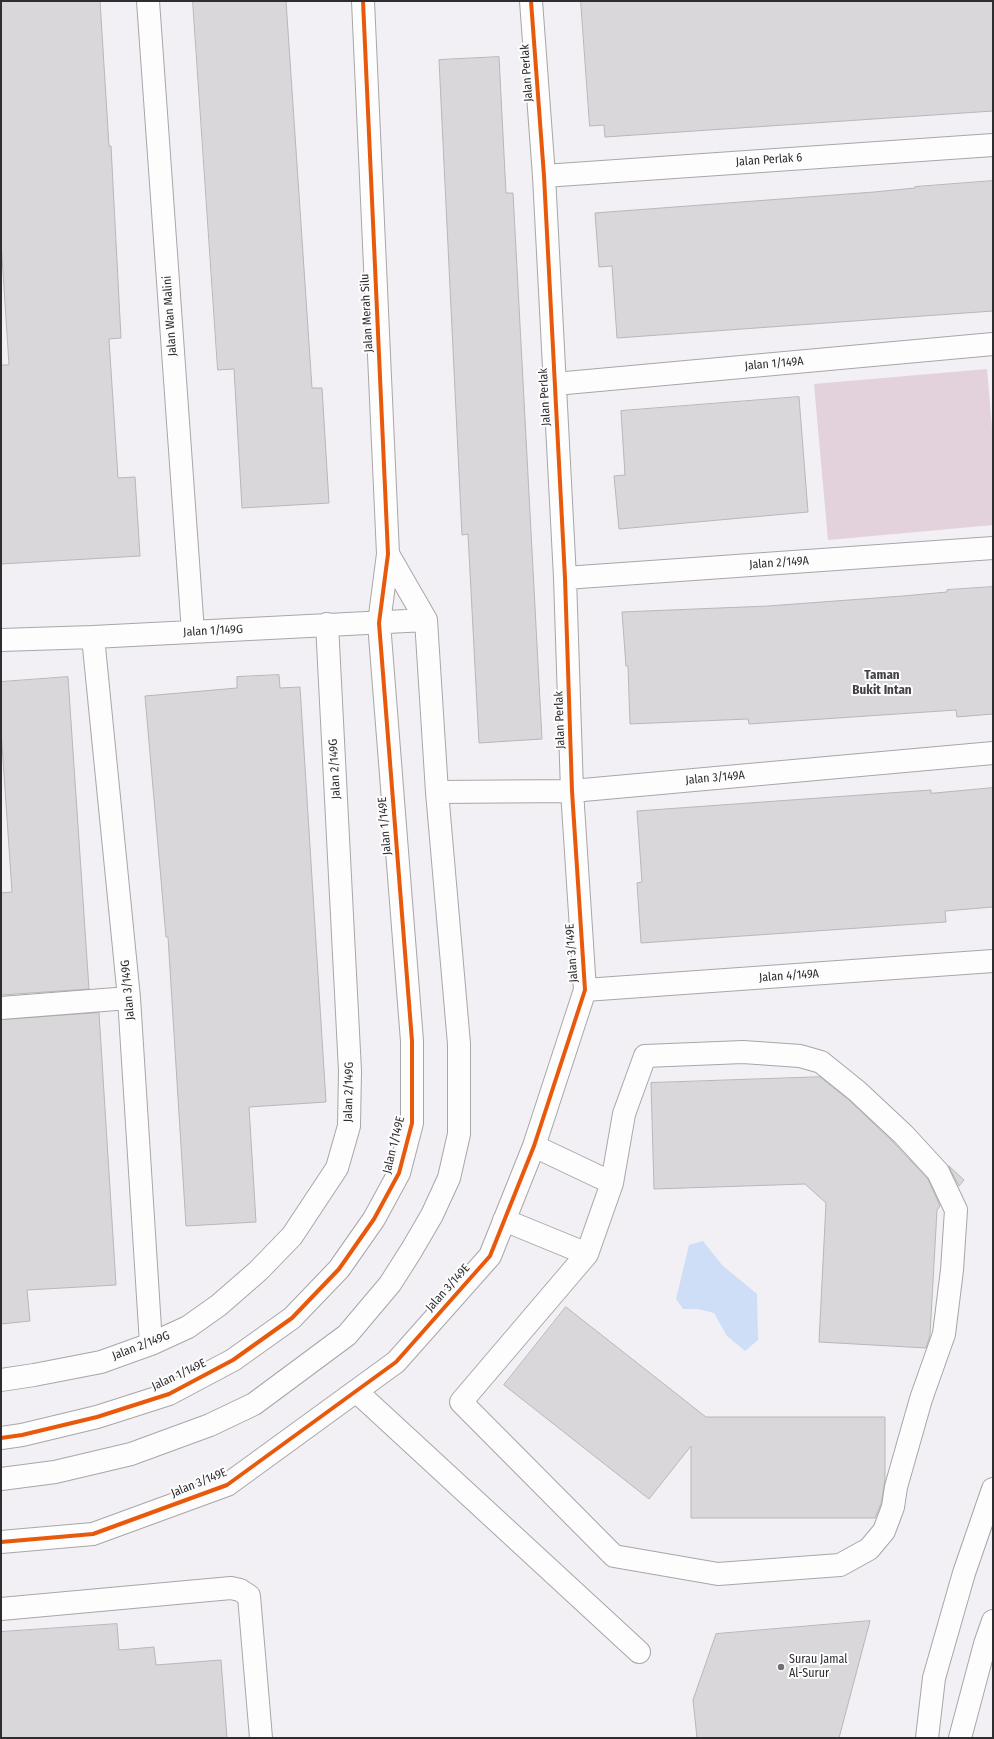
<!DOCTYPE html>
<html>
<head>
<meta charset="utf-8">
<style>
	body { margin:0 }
	#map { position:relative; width:994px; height:1739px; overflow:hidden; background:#f2f0f4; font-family:"Fira Sans Condensed",sans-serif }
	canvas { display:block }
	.frame { position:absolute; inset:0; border:2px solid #2e2d2f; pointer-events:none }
</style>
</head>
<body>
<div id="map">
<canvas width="994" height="1739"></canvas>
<div class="frame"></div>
</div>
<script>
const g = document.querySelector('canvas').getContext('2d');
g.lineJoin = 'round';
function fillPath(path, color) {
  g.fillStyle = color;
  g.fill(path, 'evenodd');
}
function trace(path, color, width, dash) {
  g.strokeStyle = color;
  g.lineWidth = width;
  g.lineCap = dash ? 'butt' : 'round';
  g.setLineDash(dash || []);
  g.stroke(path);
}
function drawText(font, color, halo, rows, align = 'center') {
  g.font = font + ' "Fira Sans Condensed",sans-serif';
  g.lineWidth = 4;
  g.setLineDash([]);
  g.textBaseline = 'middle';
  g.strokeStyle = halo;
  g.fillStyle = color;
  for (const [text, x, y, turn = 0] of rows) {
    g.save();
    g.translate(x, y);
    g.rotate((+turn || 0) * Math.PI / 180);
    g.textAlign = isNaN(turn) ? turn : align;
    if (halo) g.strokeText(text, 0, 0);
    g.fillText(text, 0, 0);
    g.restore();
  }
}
fillPath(new Path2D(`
	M 987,369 L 993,440 L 993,525 L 828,540 L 814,384 Z`), '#e3d1db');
fillPath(new Path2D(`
	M 703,1241 L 722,1265 L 757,1294 L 758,1340 L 745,1351 L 727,1336 L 714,1313 L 698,1309 L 683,1309 L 676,1299 L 689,1245 Z`), '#cedef7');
const building = new Path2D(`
	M 1,1 L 100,1 L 109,146 L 111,146 L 121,338 L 109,339 L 118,478 L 135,477 L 140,556 L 1,564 L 1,365 L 9,365 L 1,241 Z
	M 193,1 L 286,1 L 312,388 L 322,388 L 329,503 L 242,508 L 234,369 L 218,370 Z
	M 581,1 L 993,1 L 993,111 L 605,137 L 604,125 L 590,126 Z
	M 499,57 L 506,193 L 513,193 L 542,739 L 479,743 L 468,534 L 462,535 L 439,60 Z
	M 993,181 L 993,311 L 617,338 L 612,266 L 599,267 L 595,213 L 874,192 L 915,188 L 915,187 Z
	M 799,397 L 808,512 L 619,529 L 614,476 L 625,475 L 621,411 Z
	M 993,587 L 993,714 L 957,717 L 956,710 L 749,724 L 748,719 L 630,724 L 628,666 L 626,666 L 622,612 L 768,606 L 903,596 L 947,592 L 947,590 Z
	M 279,675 L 280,688 L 300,687 L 326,1102 L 249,1107 L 256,1222 L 186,1226 L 168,937 L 166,937 L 145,696 L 237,688 L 237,677 Z
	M 68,677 L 89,989 L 1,995 L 1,893 L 12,892 L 1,730 L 1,682 Z
	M 993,788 L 993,907 L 945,911 L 946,922 L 641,943 L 637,883 L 642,882 L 637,811 L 931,790 L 931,793 Z
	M 99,1013 L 116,1285 L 27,1290 L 30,1321 L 1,1324 L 1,1020 Z
	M 820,1077 L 849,1100 L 895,1144 L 928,1179 L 940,1206 L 937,1210 L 930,1335 L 926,1348 L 819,1342 L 826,1203 L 805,1184 L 654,1189 L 651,1083 Z
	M 949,1166 L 964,1180 L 959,1186 L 949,1167 Z
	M 566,1307 L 706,1417 L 885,1417 L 885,1480 L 881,1504 L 875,1518 L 691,1518 L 691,1446 L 649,1499 L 504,1385 Z
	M 870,1621 L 839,1738 L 697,1738 L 693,1700 L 716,1634 Z
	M 117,1624 L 119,1650 L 154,1647 L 156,1665 L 221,1660 L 227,1738 L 1,1738 L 1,1632 Z`);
fillPath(building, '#d9d7da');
trace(building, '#b8b6b9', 1);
const minor = new Path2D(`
	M 148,1 L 193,632
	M 544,176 L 993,145
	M 555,384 L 993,344
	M 565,578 L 993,548
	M 93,637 L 129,998 L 151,1344
	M 1,640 L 93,637 L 426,620
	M 437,792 L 572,791 L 993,753
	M 585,990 L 993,961
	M 1,1008 L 129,998
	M 743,1052 L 800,1056 L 821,1062 L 857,1091 L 904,1135 L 938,1172 L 956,1210 L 952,1270 L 944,1334 L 921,1399 L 896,1487 L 893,1507 L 884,1531 L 869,1549 L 840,1565 L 718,1574 L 614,1556 L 461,1402 L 587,1254 L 612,1183 L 624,1114 L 645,1056 Z
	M 534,1146 L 612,1183
	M 504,1220 L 587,1254
	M 1,1380 L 34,1375 L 101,1362 L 151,1344 L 188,1327 L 219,1305 L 258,1271 L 292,1236 L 337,1168 L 349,1126 L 350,1071 L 327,624
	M 356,1391 L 639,1652
	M 1,1438 L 22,1435 L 97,1417 L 169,1394 L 233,1360 L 292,1318 L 339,1269 L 374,1219 L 399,1173 L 412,1123 L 412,1041 L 379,623 L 388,554 L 363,1
	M 1,1479 L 55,1472 L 131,1454 L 210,1425 L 254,1404 L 347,1335 L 390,1284 L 411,1251 L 432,1215 L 449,1178 L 459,1134 L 459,1044 L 437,792 L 426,620 L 388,554
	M 1,1542 L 93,1534 L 227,1485 L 396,1362 L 490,1256 L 534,1146 L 585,990 L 572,791 L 565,578 L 544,176 L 531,1
	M 1,1609 L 231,1588 L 240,1590 L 249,1596 L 261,1738`);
const highway = new Path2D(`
	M 927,1738 L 934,1678 L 964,1573 L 993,1489
	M 960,1738 L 985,1644 L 993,1621`);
trace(minor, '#a7a6a8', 24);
trace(highway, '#a7a6a8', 24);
trace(minor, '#fdfdfd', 22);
trace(highway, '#fdfdfd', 22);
trace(new Path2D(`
	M 1,1438 L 22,1435 L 97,1417 L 169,1394 L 233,1360 L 292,1318 L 339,1269 L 374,1219 L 399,1173 L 412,1123 L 412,1041 L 379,623 L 388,554 L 363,1
	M 1,1542 L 93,1534 L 227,1485 L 396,1362 L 490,1256 L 534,1146 L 585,990 L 572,791 L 565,578 L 544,176 L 531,1`), '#e8590c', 4);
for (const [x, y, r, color] of [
	[781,1667,4,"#737174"]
]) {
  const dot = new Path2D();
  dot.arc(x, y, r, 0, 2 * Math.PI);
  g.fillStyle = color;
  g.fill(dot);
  trace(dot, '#fefdfe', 1.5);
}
drawText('12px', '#2e2d2f', '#fefdfe', [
	["Jalan Perlak",527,73,-94],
	["Jalan Perlak 6",769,160,-4],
	["Jalan Merah Silu",367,313,-93],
	["Jalan Wan Malini",170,316,-94],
	["Jalan 1/149A",774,364,-5],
	["Jalan Perlak",545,397,-93],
	["Jalan 2/149A",779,563,-4],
	["Jalan 1/149G",213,631,-3],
	["Jalan Perlak",560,720,-92],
	["Jalan 2/149G",335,769,-93],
	["Jalan 3/149A",715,778,-5],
	["Jalan 1/149E",385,826,-95],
	["Jalan 3/149E",572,953,-94],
	["Jalan 4/149A",789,976,-4],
	["Jalan 3/149G",128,990,-95],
	["Jalan 2/149G",349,1092,-89],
	["Jalan 1/149E",394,1145,-76],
	["Jalan 3/149E",448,1288,-48],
	["Jalan 2/149G",141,1346,-21],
	["Jalan 1/149E",179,1375,-25],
	["Jalan 3/149E",199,1483,-22]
]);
drawText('12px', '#2e2d2f', '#fefdfe', [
	["Surau Jamal",789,1660],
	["Al-Surur",789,1674]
], 'left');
drawText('bold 13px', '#424045', '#fefdfe', [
	["Taman",882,675],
	["Bukit Intan",882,690]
]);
</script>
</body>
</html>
